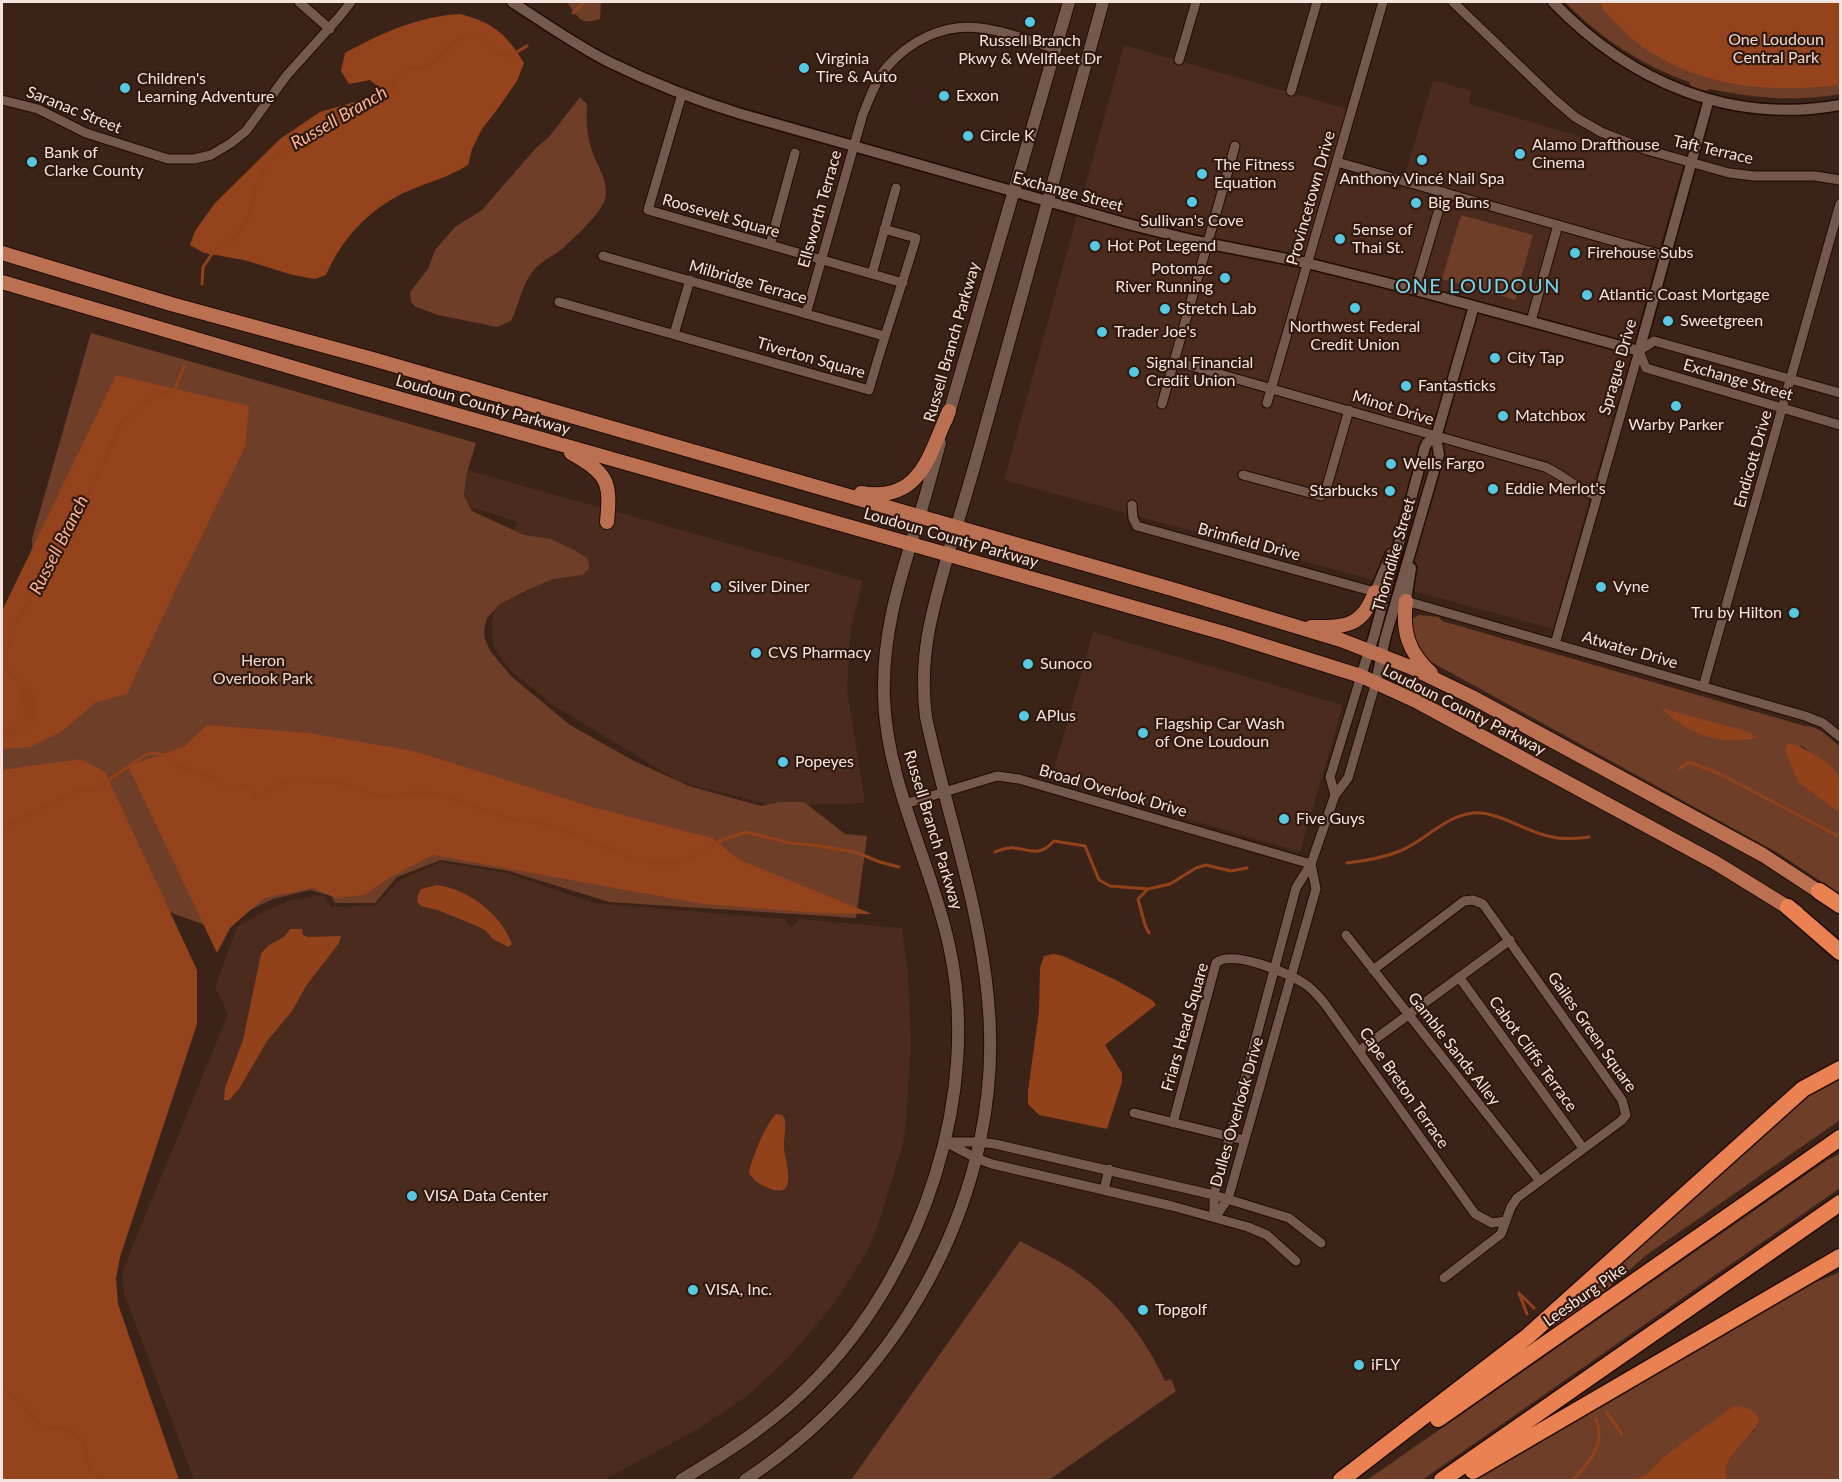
<!DOCTYPE html>
<html>
<head>
<meta charset="utf-8">
<style>
	body { margin:0 }
	#map { position:relative; width:1842px; height:1482px; overflow:hidden; background:#3b2318; font-family:Lato,sans-serif }
	canvas { display:block }
	.frame { position:absolute; inset:0; border:3px solid #f5e4dd; pointer-events:none }
</style>
</head>
<body>
<div id="map">
<canvas width="1842" height="1482"></canvas>
<div class="frame"></div>
</div>
<script>
const g = document.querySelector('canvas').getContext('2d');
g.lineJoin = 'round';
function fillPath(path, color) {
  g.fillStyle = color;
  g.fill(path, 'evenodd');
}
function trace(path, color, width, dash) {
  g.strokeStyle = color;
  g.lineWidth = width;
  g.lineCap = dash ? 'butt' : 'round';
  g.setLineDash(dash || []);
  g.stroke(path);
}
function drawText(font, color, halo, rows, align = 'center') {
  g.font = font + ' Lato,sans-serif';
  g.lineWidth = 4.5;
  g.setLineDash([]);
  g.textBaseline = 'middle';
  g.strokeStyle = halo;
  g.fillStyle = color;
  for (const [text, x, y, turn = 0] of rows) {
    g.save();
    g.translate(x, y);
    g.rotate((+turn || 0) * Math.PI / 180);
    g.textAlign = isNaN(turn) ? turn : align;
    if (halo) g.strokeText(text, 0, 0);
    g.fillText(text, 0, 0);
    g.restore();
  }
}
fillPath(new Path2D(`
	M 1124,45 L 1347,109 L 1330,171 L 1400,191 L 1433,80 L 1471,91 L 1469,104 L 1683,166 L 1553,629 L 1004,480 Z
	M 467,470 L 863,581 L 851,628 L 847,688 L 865,803 L 774,806 L 680,782 L 553,705 L 510,670 L 493,646 L 492,620 L 517,522 L 458,503 Z
	M 1093,632 L 1343,705 L 1300,852 L 1051,779 Z
	M 440,862 L 507,873 L 594,903 L 785,919 L 788,925 L 793,926 L 799,919 L 902,928 L 908,972 L 911,1043 L 906,1121 L 903,1145 L 877,1228 L 867,1252 L 833,1305 L 790,1356 L 768,1377 L 746,1397 L 698,1429 L 604,1480 L 194,1480 L 124,1293 L 122,1272 L 228,1014 L 215,987 L 237,927 L 267,910 L 294,899 L 323,895 L 332,907 L 376,905 L 398,881 Z`), '#4a2b1d');
fillPath(new Path2D(`
	M 567,2 L 601,2 L 600,19 C 579,26 578,17 567,2 Z
	M 1565,2 L 1840,2 L 1840,94 C 1796,102 1753,98 1710,89 L 1706,91 L 1691,86 L 1689,82 C 1642,65 1600,38 1565,2 Z
	M 580,97 L 587,104 C 586,122 587,137 593,154 C 598,166 606,178 606,193 C 607,209 574,238 562,249 C 553,256 540,262 533,271 C 521,286 519,305 511,321 L 497,327 L 438,315 L 416,307 L 411,302 L 410,292 L 428,269 L 435,250 L 455,227 L 482,210 L 536,148 L 549,137 Z
	M 1461,215 L 1533,235 L 1515,300 L 1442,279 Z
	M 91,333 L 476,443 L 466,476 L 464,496 L 472,511 L 524,535 L 551,539 L 576,551 L 588,559 L 589,568 L 583,575 L 553,579 L 527,590 L 500,604 L 487,618 L 484,630 L 485,639 L 490,651 L 512,677 L 570,725 L 634,761 L 689,786 L 761,806 L 779,802 L 804,802 L 845,834 L 867,836 L 856,918 L 609,902 L 509,871 L 441,860 L 397,877 L 375,903 L 335,903 L 331,896 L 310,890 L 273,899 L 235,917 L 224,932 L 27,860 L 2,783 L 2,713 L 40,711 L 32,539 Z
	M 1419,615 L 1439,617 L 1442,621 L 1805,726 C 1819,726 1830,738 1840,747 L 1840,778 C 1830,764 1815,755 1800,745 L 1825,801 L 1840,813 L 1840,894 L 1778,853 L 1426,659 L 1415,646 L 1409,625 L 1413,618 Z
	M 1840,1077 L 1840,1120 L 1645,1256 L 1614,1284 L 1523,1350 L 1803,1099 Z
	M 1840,1154 L 1840,1188 L 1422,1480 L 1367,1480 L 1827,1160 Z
	M 1020,1241 C 1039,1251 1058,1260 1076,1272 C 1116,1299 1145,1338 1165,1381 L 1171,1379 L 1176,1391 L 1049,1480 L 851,1480 Z
	M 1840,1272 L 1840,1480 L 1727,1480 C 1720,1460 1743,1442 1756,1429 L 1666,1455 L 1646,1474 L 1634,1480 L 1471,1480 L 1525,1445 L 1792,1292 Z`), '#6e3e29');
fillPath(new Path2D(`
	M 1601,2 L 1840,2 L 1840,85 C 1771,93 1703,88 1644,48 C 1629,38 1616,22 1603,10 Z
	M 460,14 C 492,22 507,34 524,63 L 517,81 L 496,111 L 482,129 L 472,149 L 468,165 C 449,177 429,182 408,191 C 370,208 342,238 326,275 L 315,279 L 293,275 L 244,260 L 204,253 L 190,245 L 195,231 L 215,203 L 280,139 L 320,112 L 379,95 L 379,88 L 370,80 L 349,84 L 341,71 L 345,53 C 381,33 419,16 460,14 Z
	M 116,375 L 249,406 L 245,447 L 171,599 L 127,694 L 96,702 L 61,732 L 30,747 L 2,749 L 2,611 Z
	M 207,725 L 308,733 L 414,751 L 592,807 L 712,838 L 740,860 L 872,914 L 819,913 L 703,904 L 433,855 L 389,878 L 364,895 L 336,898 L 313,888 L 264,898 L 230,928 L 217,953 L 128,766 L 185,746 Z
	M 81,759 L 105,772 L 197,970 L 197,1024 L 120,1257 L 116,1278 L 118,1304 L 179,1480 L 2,1480 L 2,770 Z`), '#94431c');
fillPath(new Path2D(`
	M 17,679 C 21,681 26,683 29,687 C 37,697 40,716 30,726 C 22,734 12,738 2,742 L 2,730 C 6,729 13,729 16,726 C 31,717 20,692 17,679 Z
	M 1661,708 L 1749,732 L 1757,738 C 1718,745 1690,735 1661,708 Z
	M 1788,743 C 1802,746 1837,764 1840,780 C 1842,790 1841,803 1840,813 L 1798,782 L 1785,750 Z
	M 438,885 C 469,890 501,914 512,944 L 508,947 L 493,939 L 486,931 L 479,927 L 438,910 L 421,906 L 417,901 L 418,895 L 421,889 Z
	M 290,929 L 302,929 L 303,935 L 308,937 L 341,936 L 339,943 L 306,986 L 292,1011 L 267,1041 L 239,1089 L 229,1100 L 224,1100 L 225,1088 L 243,1040 L 261,954 C 271,939 281,944 290,929 Z
	M 1054,954 L 1063,956 L 1114,979 L 1152,1000 L 1156,1005 L 1105,1045 L 1122,1073 L 1122,1082 L 1107,1129 L 1039,1115 L 1028,1104 L 1028,1091 L 1039,1011 L 1040,968 L 1044,956 Z
	M 776,1114 L 782,1115 L 785,1119 C 786,1129 784,1138 784,1147 C 784,1159 800,1199 771,1189 C 762,1186 755,1182 749,1173 C 752,1157 765,1126 776,1114 Z
	M 1734,1406 L 1744,1407 L 1755,1412 L 1759,1420 C 1752,1441 1719,1455 1727,1480 L 1634,1480 L 1646,1474 L 1666,1455 Z`), '#92421b');
trace(new Path2D(`
	M 573,13 L 584,2
	M 202,284 L 203,267 L 216,248 L 234,239 L 250,215 L 256,186 L 269,161 L 281,151 L 332,127 L 391,92 L 396,77 L 405,67 C 411,67 419,69 424,67 C 444,60 450,34 475,37 C 485,38 488,49 496,53 C 501,55 506,55 510,56 L 527,46
	M 17,679 L 9,673 L 5,656 L 14,625 L 40,586 L 98,475 L 122,422 L 141,405 L 163,393 L 175,389 L 184,366
	M 1679,769 L 1689,762 L 1720,774 L 1840,837
	M 2,828 L 77,790 L 94,790 L 147,754 L 157,753 L 166,756 L 179,766 L 217,780 L 227,788 L 248,785 L 256,797 L 286,781 L 331,782 L 346,785 L 374,795 L 391,796 L 415,792 L 439,794 L 509,819 L 550,825 L 632,858 L 651,863 L 671,864 L 694,856 L 720,841 L 746,832 L 790,843 L 813,845 L 855,852 L 880,862 L 899,867
	M 995,852 C 1001,850 1008,847 1014,848 C 1033,850 1039,857 1054,841 L 1085,846 L 1099,880 L 1110,886 L 1148,889 L 1170,884 L 1196,868 L 1206,865 L 1231,871 L 1247,868
	M 1347,863 C 1365,861 1383,858 1400,851 C 1426,840 1445,816 1473,813 C 1497,811 1525,831 1548,836 C 1562,840 1575,839 1589,837
	M 1147,890 L 1138,899 L 1145,925 L 1149,933
	M 1519,1293 L 1527,1314
	M 1521,1295 L 1534,1308
	M 2,1389 L 22,1403 L 39,1425 L 48,1428 L 57,1427 L 73,1432 L 83,1442 L 91,1472 L 106,1480
	M 1606,1412 L 1622,1434
	M 1573,1480 C 1590,1461 1606,1445 1596,1419`), '#92421b', 3);
const minor = new Path2D(`
	M 299,2 L 330,29
	M 1453,2 L 1554,99 L 1575,117 L 1601,132 L 1647,150 L 1729,173 L 1754,176 L 1815,176 L 1840,180
	M 1179,60 L 1196,2
	M 1291,91 L 1317,2
	M 682,94 L 648,210 L 903,283
	M 2,100 L 38,109 L 86,133 L 168,159 L 194,159 L 211,155 L 231,143 L 246,131 L 287,75 L 340,16 L 351,2
	M 1337,162 L 1666,256
	M 770,245 L 795,153
	M 603,256 L 884,336
	M 872,274 L 896,188
	M 1415,290 L 1444,192
	M 559,302 L 869,390 C 883,339 901,289 916,238 L 884,229
	M 806,314 L 863,114 C 870,98 875,81 886,68 C 909,41 944,23 980,28 C 1006,31 1031,41 1056,49
	M 1531,321 L 1558,225
	M 674,334 L 690,280
	M 1639,351 L 1646,368 L 1840,425
	M 1639,351 L 1654,341 L 1840,393
	M 1174,361 L 1545,467 C 1564,475 1577,490 1597,496
	M 1267,403 L 1383,2
	M 1162,404 L 1235,146
	M 1243,475 L 1321,496 L 1325,493 L 1349,410
	M 1132,505 L 1133,518 L 1137,526 L 1375,592
	M 1406,601 L 1805,716 L 1823,723 L 1840,737
	M 1555,644 L 1639,351
	M 1703,687 L 1840,204
	M 1335,795 L 1330,777 L 1361,676
	M 905,804 L 997,776 L 1019,779 L 1311,864
	M 1346,935 L 1539,1180
	M 1373,970 L 1464,901 L 1473,900 L 1483,904 L 1622,1100 L 1626,1115 L 1621,1121 L 1517,1198 L 1511,1207 L 1501,1234 L 1444,1278
	M 1459,977 L 1583,1148
	M 1359,1051 L 1510,940
	M 1134,1113 L 1244,1140
	M 1173,1123 L 1216,963 C 1232,949 1289,973 1305,984 C 1313,989 1319,997 1325,1004 L 1475,1214 L 1492,1223 L 1506,1221
	M 945,1142 L 979,1142 L 995,1144 L 1214,1195 L 1289,1218 L 1321,1243
	M 947,1143 L 976,1158 L 992,1164 L 1172,1206 L 1248,1227 L 1267,1235 L 1296,1261
	M 1104,1190 L 1109,1169
	M 1214,1217 L 1214,1195 L 1296,888 L 1311,864 L 1335,795 L 1348,778 L 1376,682
	M 1215,1217 L 1228,1199 L 1316,889 L 1311,864`);
const tertiary = new Path2D(`
	M 512,2 C 543,22 574,44 607,61 C 650,82 695,100 741,114 L 1128,224 L 1196,241 L 1307,263 L 1415,290 L 1639,351 L 1709,99
	M 1553,2 C 1629,81 1729,125 1840,105
	M 1375,592 L 1391,554
	M 1406,601 L 1411,568
	M 1361,676 L 1374,636 L 1425,447 L 1427,443 L 1436,437
	M 1376,682 L 1385,639 L 1439,454 L 1436,437 L 1474,306`);
const secondary = new Path2D(`
	M 947,420 L 1069,2
	M 681,1480 C 731,1450 780,1418 820,1375 C 923,1267 982,1092 949,945 C 931,862 887,784 884,698 C 882,633 899,582 918,521 C 926,495 933,469 940,443
	M 745,1480 C 902,1377 1007,1190 988,999 C 979,902 946,811 926,717 C 918,655 933,607 950,548 C 961,512 972,475 982,439 C 1022,293 1062,147 1103,2`);
const primary = new Path2D(`
	M 2,253 L 171,304 L 369,358 L 1172,589 L 1341,640 L 1410,667 L 1472,697 L 1763,855 L 1827,897
	M 2,282 L 359,387 L 1227,634 L 1361,676 L 1418,702 L 1716,863 L 1797,913
	M 571,453 C 608,474 611,481 607,522
	M 861,493 C 921,503 929,455 949,411
	M 1406,601 C 1402,631 1408,652 1431,673
	M 1311,627 C 1344,627 1362,628 1375,592`);
const motorway = new Path2D(`
	M 1819,891 L 1840,905
	M 1788,907 L 1840,952
	M 1438,1419 L 1840,1138
	M 1473,1471 L 1840,1257
	M 1341,1480 L 1528,1336 L 1803,1089 L 1840,1069
	M 1442,1480 L 1840,1203`);
trace(minor, '#210b03', 11);
trace(tertiary, '#210b03', 13);
trace(secondary, '#210b03', 14);
trace(primary, '#210b03', 16);
trace(motorway, '#210b03', 19);
trace(minor, '#75594d', 9);
trace(tertiary, '#75594d', 10);
trace(secondary, '#75594d', 12);
trace(primary, '#bb7151', 14);
trace(motorway, '#ea8153', 16);
for (const [x, y, r, color] of [
	[1030,22,6,"#57c9e2"],
	[804,68,6,"#57c9e2"],
	[125,88,6,"#57c9e2"],
	[944,96,6,"#57c9e2"],
	[968,136,6,"#57c9e2"],
	[1520,154,6,"#57c9e2"],
	[1422,160,6,"#57c9e2"],
	[32,162,6,"#57c9e2"],
	[1202,174,6,"#57c9e2"],
	[1192,202,6,"#57c9e2"],
	[1416,203,6,"#57c9e2"],
	[1340,239,6,"#57c9e2"],
	[1095,246,6,"#57c9e2"],
	[1575,253,6,"#57c9e2"],
	[1225,278,6,"#57c9e2"],
	[1587,295,6,"#57c9e2"],
	[1355,308,6,"#57c9e2"],
	[1165,309,6,"#57c9e2"],
	[1668,321,6,"#57c9e2"],
	[1102,332,6,"#57c9e2"],
	[1495,358,6,"#57c9e2"],
	[1134,372,6,"#57c9e2"],
	[1406,386,6,"#57c9e2"],
	[1676,406,6,"#57c9e2"],
	[1503,416,6,"#57c9e2"],
	[1391,464,6,"#57c9e2"],
	[1493,489,6,"#57c9e2"],
	[1390,491,6,"#57c9e2"],
	[716,587,6,"#57c9e2"],
	[1601,587,6,"#57c9e2"],
	[1794,613,6,"#57c9e2"],
	[756,653,6,"#57c9e2"],
	[1028,664,6,"#57c9e2"],
	[1024,716,6,"#57c9e2"],
	[1143,733,6,"#57c9e2"],
	[783,762,6,"#57c9e2"],
	[1284,819,6,"#57c9e2"],
	[412,1196,6,"#57c9e2"],
	[693,1290,6,"#57c9e2"],
	[1143,1310,6,"#57c9e2"],
	[1359,1365,6,"#57c9e2"]
]) {
  const dot = new Path2D();
  dot.arc(x, y, r, 0, 2 * Math.PI);
  g.fillStyle = color;
  g.fill(dot);
  trace(dot, '#31190f', 2);
}
drawText('16px', '#efd7cd', '#31190f', [
	["One Loudoun",1776,40],
	["Central Park",1776,58],
	["Heron",263,661],
	["Overlook Park",263,679]
]);
drawText('16px', '#f5e4dd', '#31190f', [
	["Russell Branch",1030,41,"center"],
	["Pkwy & Wellfleet Dr",1030,59,"center"],
	["Virginia",816,59],
	["Tire & Auto",816,77],
	["Children's",137,79],
	["Learning Adventure",137,97],
	["Exxon",956,96],
	["Circle K",980,136],
	["Alamo Drafthouse",1532,145],
	["Cinema",1532,163],
	["Bank of",44,153],
	["Clarke County",44,171],
	["The Fitness",1214,165],
	["Equation",1214,183],
	["Anthony Vincé Nail Spa",1422,179,"center"],
	["Big Buns",1428,203],
	["Sullivan's Cove",1192,221,"center"],
	["5ense of",1352,230],
	["Thai St.",1352,248],
	["Hot Pot Legend",1107,246],
	["Firehouse Subs",1587,253],
	["Potomac",1213,269,"right"],
	["River Running",1213,287,"right"],
	["Atlantic Coast Mortgage",1599,295],
	["Stretch Lab",1177,309],
	["Sweetgreen",1680,321],
	["Northwest Federal",1355,327,"center"],
	["Credit Union",1355,345,"center"],
	["Trader Joe's",1114,332],
	["City Tap",1507,358],
	["Signal Financial",1146,363],
	["Credit Union",1146,381],
	["Fantasticks",1418,386],
	["Matchbox",1515,416],
	["Warby Parker",1676,425,"center"],
	["Wells Fargo",1403,464],
	["Eddie Merlot's",1505,489],
	["Starbucks",1378,491,"right"],
	["Silver Diner",728,587],
	["Vyne",1613,587],
	["Tru by Hilton",1782,613,"right"],
	["CVS Pharmacy",768,653],
	["Sunoco",1040,664],
	["APlus",1036,716],
	["Flagship Car Wash",1155,724],
	["of One Loudoun",1155,742],
	["Popeyes",795,762],
	["Five Guys",1296,819],
	["VISA Data Center",424,1196],
	["VISA, Inc.",705,1290],
	["Topgolf",1155,1310],
	["iFLY",1371,1365]
], 'left');
drawText('16px', '#f5e4dd', '#31190f', [
	["Saranac Street",74,110,22],
	["Taft Terrace",1713,150,13],
	["Exchange Street",1068,192,15],
	["Provincetown Drive",1311,198,-74],
	["Ellsworth Terrace",820,209,-74],
	["Roosevelt Square",721,216,16],
	["Milbridge Terrace",748,282,16],
	["Russell Branch Parkway",952,342,-74],
	["Tiverton Square",811,358,16],
	["Sprague Drive",1618,367,-74],
	["Exchange Street",1738,380,16],
	["Loudoun County Parkway",483,405,16],
	["Minot Drive",1393,408,17],
	["Endicott Drive",1753,459,-74],
	["Loudoun County Parkway",951,538,16],
	["Brimfield Drive",1249,542,15],
	["Thorndike Street",1394,555,-74],
	["Atwater Drive",1630,650,16],
	["Loudoun County Parkway",1464,710,27],
	["Broad Overlook Drive",1113,791,16],
	["Russell Branch Parkway",933,830,73],
	["Friars Head Square",1185,1027,-74],
	["Gailes Green Square",1592,1032,55],
	["Gamble Sands Alley",1454,1049,52],
	["Cabot Cliffs Terrace",1533,1054,54],
	["Cape Breton Terrace",1404,1088,55],
	["Dulles Overlook Drive",1237,1112,-74],
	["Leesburg Pike",1585,1295,-35]
]);
drawText('italic 18px', '#f8b396', '#31190f', [
	["Russell Branch",339,118,-30],
	["Russell Branch",59,545,-63]
]);
g.letterSpacing = '1.5px';
drawText('20px', '#72d8ef', '#31190f', [
	["ONE LOUDOUN",1478,287]
]);
g.letterSpacing = '0px';
</script>
</body>
</html>
